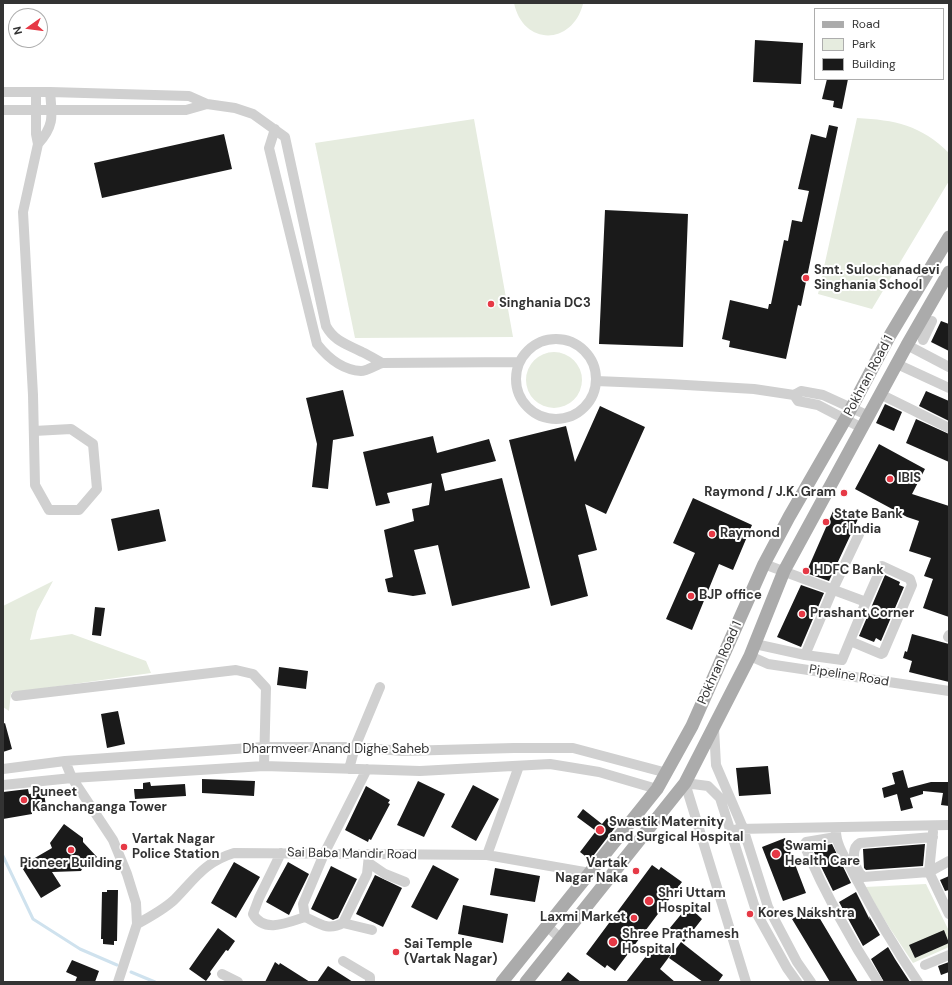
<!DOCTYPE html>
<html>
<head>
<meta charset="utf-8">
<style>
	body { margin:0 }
	#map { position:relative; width:952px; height:985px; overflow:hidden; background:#fff; font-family:"DM Sans",sans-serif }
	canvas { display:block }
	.frame { position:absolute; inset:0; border:4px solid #333; pointer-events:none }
	.legend { position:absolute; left:814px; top:8px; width:130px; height:72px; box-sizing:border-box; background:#fff; border:1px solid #adadad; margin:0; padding:5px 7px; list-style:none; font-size:12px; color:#333 }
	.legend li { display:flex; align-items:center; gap:8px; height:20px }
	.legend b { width:20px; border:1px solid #adadad }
	.north { position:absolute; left:8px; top:8px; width:40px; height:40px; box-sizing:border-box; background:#fff; border:1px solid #adadad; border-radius:50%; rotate:256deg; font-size:11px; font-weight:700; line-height:16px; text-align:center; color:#333 }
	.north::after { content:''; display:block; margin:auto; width:14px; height:18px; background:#e63946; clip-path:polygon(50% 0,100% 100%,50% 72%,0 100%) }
</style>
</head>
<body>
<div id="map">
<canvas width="952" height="985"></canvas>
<div class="frame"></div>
<ul class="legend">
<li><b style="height:5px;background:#ababab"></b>Road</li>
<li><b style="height:11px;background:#e6ecdf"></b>Park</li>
<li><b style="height:11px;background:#1a1a1a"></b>Building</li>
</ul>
<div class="north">N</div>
</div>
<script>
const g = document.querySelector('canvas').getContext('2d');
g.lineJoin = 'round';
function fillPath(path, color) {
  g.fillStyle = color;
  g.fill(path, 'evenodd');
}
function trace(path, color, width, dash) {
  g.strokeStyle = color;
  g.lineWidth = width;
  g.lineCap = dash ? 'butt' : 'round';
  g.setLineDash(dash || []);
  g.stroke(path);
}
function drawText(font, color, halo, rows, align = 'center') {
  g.font = font + ' "DM Sans",sans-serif';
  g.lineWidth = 4;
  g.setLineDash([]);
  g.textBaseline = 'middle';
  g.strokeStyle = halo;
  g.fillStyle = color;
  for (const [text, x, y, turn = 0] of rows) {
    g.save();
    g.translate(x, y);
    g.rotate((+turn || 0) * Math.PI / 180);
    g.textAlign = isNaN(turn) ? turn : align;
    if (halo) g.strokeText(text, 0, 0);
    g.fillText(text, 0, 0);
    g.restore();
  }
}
fillPath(new Path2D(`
	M 514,3 L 583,3 L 583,4 C 572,46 523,46 514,3 Z
	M 857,118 C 895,120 921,125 949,153 L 949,181 L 872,309 L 818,294 Z
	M 474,119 L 513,337 L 355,338 L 315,143 Z
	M526 380a28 28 0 1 1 56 0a28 28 0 1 1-56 0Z
	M 53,581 L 37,611 L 30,640 L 72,634 L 146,661 L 151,673 L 11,693 L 9,711 L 3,707 L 3,606 Z
	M 926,884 L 949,931 L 949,947 L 913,963 L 889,927 L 865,887 Z`), '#e6ecdf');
trace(new Path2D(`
	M 3,856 L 33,919 L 80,949 L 117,965
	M 131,972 L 155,982`), '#cfe2ee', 3);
fillPath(new Path2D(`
	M 755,40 L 803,43 L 801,84 L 753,82 Z
	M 827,79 L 848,79 L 842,109 L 833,107 L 834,101 L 822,99 Z
	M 829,125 L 838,127 L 801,306 L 798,305 L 786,359 L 729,347 L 730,341 L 722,339 L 730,300 L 768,309 L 769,304 L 771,304 L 784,240 L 788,241 L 792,220 L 802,222 L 809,191 L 798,189 L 811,134 L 826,138 Z
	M 224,134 L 232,169 L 102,198 L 94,163 Z
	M 605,210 L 688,214 L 683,347 L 599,344 Z
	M 941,321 L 949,324 L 949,351 L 931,342 Z
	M 343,390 L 354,436 L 333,440 L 328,489 L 312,487 L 317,444 L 306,398 Z
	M 926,391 L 949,401 L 949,421 L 919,406 Z
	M 885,404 L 902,412 L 894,431 L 876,423 Z
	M 600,406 L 645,427 L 606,514 L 585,504 L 597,550 L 578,555 L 588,596 L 551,606 L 509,440 L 566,426 L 575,462 Z
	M 916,419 L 949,434 L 949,462 L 906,443 Z
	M 433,436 L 437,453 L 489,439 L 496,461 L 441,474 L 445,491 L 502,478 L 530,588 L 452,606 L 438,545 L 414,550 L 426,594 L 413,596 L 388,592 L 385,579 L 393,577 L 384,530 L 414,521 L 412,509 L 429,505 L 432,483 L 387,493 L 390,503 L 376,506 L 363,452 Z
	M 879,444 L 925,469 L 912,494 L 949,506 L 949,617 L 923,608 L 933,579 L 924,576 L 931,558 L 909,551 L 919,521 L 907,517 L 855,489 Z
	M 693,498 L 752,525 L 733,570 L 719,564 L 692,630 L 666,619 L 695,553 L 673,543 Z
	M 159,509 L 166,541 L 118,551 L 111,519 Z
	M 834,509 L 858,519 L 829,581 L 806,573 Z
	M 885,575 L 900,582 L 899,585 L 904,587 L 881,641 L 876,638 L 874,642 L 859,636 Z
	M 801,585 L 824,593 L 801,647 L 777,637 Z
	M 95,607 L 105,608 L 101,636 L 92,635 Z
	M 912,634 L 949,644 L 949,682 L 909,672 L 912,661 L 903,658 L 905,651 L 907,652 Z
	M 279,667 L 308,671 L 306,689 L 277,685 Z
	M 118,711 L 125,744 L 107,748 L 101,714 Z
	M 5,723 L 12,749 L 3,752 L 3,724 Z
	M 768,766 L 771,794 L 739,796 L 736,768 Z
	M 903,770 L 908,788 L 931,782 L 949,782 L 949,806 L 941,805 L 943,793 L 923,791 L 923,794 L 910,798 L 913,808 L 901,811 L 897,794 L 884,798 L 882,788 L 895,784 L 892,773 Z
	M 202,779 L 255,781 L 254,796 L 202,793 Z
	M 418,781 L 445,794 L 424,837 L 397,825 Z
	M 150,782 L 151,786 L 185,784 L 186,796 L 135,799 L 134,789 L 143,789 L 143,783 Z
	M 473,785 L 499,799 L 476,841 L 451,827 Z
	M 366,786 L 390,800 L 388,803 L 390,804 L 371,840 L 369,839 L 368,842 L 345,830 Z
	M 28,789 L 29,794 L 44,792 L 46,807 L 32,809 L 32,814 L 3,819 L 3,792 Z
	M 583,809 L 602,824 L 607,818 L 617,825 L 590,860 L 580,852 L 596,831 L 577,817 Z
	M 64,824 L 83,838 L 83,842 L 97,857 L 83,867 L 81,871 L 52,872 L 61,886 L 41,898 L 21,866 L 52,848 L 50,843 Z
	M 785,838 L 806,893 L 783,901 L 762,847 Z
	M 832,844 L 851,883 L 833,891 L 812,848 Z
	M 925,844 L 923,866 L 866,870 L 864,868 L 863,849 Z
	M 234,862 L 260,877 L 236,918 L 211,903 Z
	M 288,862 L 309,874 L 289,915 L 266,902 Z
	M 433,865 L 459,879 L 437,920 L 411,907 Z
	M 652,865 L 659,870 L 661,867 L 682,882 L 615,971 L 607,965 L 605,968 L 586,954 Z
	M 331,866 L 357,879 L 338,918 L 333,920 L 311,909 Z
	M 495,868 L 540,876 L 535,902 L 490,895 Z
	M 375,875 L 402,888 L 383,927 L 356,914 Z
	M 949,876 L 949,890 L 945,891 L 940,880 Z
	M 107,890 L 118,890 L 117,941 L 114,941 L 114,945 L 103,944 L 103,939 L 101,939 L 102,892 L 107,892 Z
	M 856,892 L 870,920 L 869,916 L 880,935 L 863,946 L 839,902 Z
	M 463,905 L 508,914 L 503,943 L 458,934 Z
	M 688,906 L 702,919 L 684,942 L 669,929 Z
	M 813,907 L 838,949 L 858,982 L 830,982 L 792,919 Z
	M 218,928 L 235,941 L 228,951 L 226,950 L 210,972 L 211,974 L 206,981 L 189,969 Z
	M 944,930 L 949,943 L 915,958 L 909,945 Z
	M 657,942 L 672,953 L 660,969 L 675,982 L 626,982 Z
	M 681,942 L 723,975 L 718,982 L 703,982 L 669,958 Z
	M 888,947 L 895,959 L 910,982 L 884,982 L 871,959 Z
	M 72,960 L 99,971 L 95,982 L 75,982 L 77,977 L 66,972 Z
	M 275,962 L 279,965 L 280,963 L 310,982 L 265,982 Z
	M 949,962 L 949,972 L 941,975 L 938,966 Z
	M 328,966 L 353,982 L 317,982 Z
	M 568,972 L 581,982 L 560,982 Z`), '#1a1a1a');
trace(new Path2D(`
	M 3,92 L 50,92 L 189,96 L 207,104 L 235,108 L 253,114 L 285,137 L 326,326 C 335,342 347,344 362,352 C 369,355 375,359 382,363
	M 36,92 L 36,134 L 38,144 C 55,125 52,115 50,92
	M 3,110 L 186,110 L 207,104
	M 275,129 L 269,148 L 317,344 C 328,358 343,370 361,371 C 367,371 376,365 382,363 L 519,362
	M516 379a40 40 0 1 1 80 0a40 40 0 1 1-80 0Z
	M 923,340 L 932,321
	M 907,345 L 949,367
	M 897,364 L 949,388
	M 596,381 L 669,384 L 754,389 L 794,395 L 801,391 L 823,395 L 869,416
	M 880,394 L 949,428
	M 794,395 L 798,401 L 818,405 L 862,428
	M 34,431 L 71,429 L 93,444 L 97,489 L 79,510 L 49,510 L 35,485 L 33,395 L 23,212 L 38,144
	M 861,530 L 833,589 L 805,655 L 842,660 L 866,602
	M 764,564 L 866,602 L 882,566 L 910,579 L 912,585 L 883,653 L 881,654 L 850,641
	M 948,637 L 949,635
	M 755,644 L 805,655
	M 750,656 L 768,664 L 949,691
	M 16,696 L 236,670 L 253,674 L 266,688 L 264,766
	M 714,728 L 716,765 L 743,828 L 768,907 L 797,962 L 811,982
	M 65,761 L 72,778 L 113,840 L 127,874 L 136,903 L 137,924 L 118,982
	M 3,769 L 65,761 L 263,747 L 355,747 L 402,751 L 514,748 L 573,748 L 667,773
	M 349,769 L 355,747 L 380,687
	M 367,769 L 324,854 L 303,904 L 305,917 C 320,924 328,931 343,923 L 367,874 L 369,855
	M 3,785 L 72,778 L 264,766 L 420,771 L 550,764 L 599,772 L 657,789
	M 737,829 L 949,825
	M 836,831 C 836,846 847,860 853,873 C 873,911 894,947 918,982
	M 933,832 L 929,872 L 949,914
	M 836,837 L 806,842 L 804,845 C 825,893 849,938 878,982
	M 933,837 L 860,843 C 849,849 855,870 863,877 L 929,872 L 949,861
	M 281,853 L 259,898 L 253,914 C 264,934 289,922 305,917
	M 487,855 L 519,766
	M 369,863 L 385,874 L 405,882
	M 343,923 L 372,930
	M 137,924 C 150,917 163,910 174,900 C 194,880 204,862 234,853 L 487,855 L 590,873
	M 547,926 L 561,939
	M 343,961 L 370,977 L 370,982
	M 925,965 L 949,955
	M 222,974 L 238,982
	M 746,982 L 685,783 L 708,786 L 720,798 L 757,914 L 787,968 L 797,982`), '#d0d0d0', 10);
trace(new Path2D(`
	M 502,982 L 657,789 L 692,726 L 764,564 L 789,517 L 846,418 L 889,337 L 949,237
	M 526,982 L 685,783 L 750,656 L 784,571 L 907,345 L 949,272`), '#ababab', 13);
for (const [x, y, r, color] of [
	[806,278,4,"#e63946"],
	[491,304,4,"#e63946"],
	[890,479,4,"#e63946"],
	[844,493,4,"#e63946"],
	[826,522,4,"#e63946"],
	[712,534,4,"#e63946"],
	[806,571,4,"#e63946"],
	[691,596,4,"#e63946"],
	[802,614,4,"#e63946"],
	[24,800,4,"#e63946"],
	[600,830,5,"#e63946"],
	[124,847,4,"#e63946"],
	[71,850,4,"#e63946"],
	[776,854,5,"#e63946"],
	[636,871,4,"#e63946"],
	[649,901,5,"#e63946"],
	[750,914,4,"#e63946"],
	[634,918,4,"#e63946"],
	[613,942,5,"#e63946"],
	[396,952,4,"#e63946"]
]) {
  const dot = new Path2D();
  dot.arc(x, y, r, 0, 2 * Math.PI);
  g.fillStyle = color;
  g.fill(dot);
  trace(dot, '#fff', 1.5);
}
drawText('bold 13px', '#333', '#fff', [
	["Smt. Sulochanadevi",814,271],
	["Singhania School",814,286],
	["Singhania DC3",499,304],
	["IBIS",898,479],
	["Raymond / J.K. Gram",836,493,"right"],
	["State Bank",834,515],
	["of India",834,530],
	["Raymond",720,534],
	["HDFC Bank",814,571],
	["BJP office",699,596],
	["Prashant Corner",810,614],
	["Puneet",32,793],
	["Kanchanganga Tower",32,808],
	["Swastik Maternity",609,823],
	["and Surgical Hospital",609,838],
	["Vartak Nagar",132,840],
	["Police Station",132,855],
	["Swami",785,847],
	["Health Care",785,862],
	["Pioneer Building",71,864,"center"],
	["Vartak",628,864,"right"],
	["Nagar Naka",628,879,"right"],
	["Shri Uttam",658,894],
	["Hospital",658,909],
	["Kores Nakshtra",758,914],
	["Laxmi Market",626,918,"right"],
	["Shree Prathamesh",622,935],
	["Hospital",622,950],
	["Sai Temple",404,945],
	["(Vartak Nagar)",404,960]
], 'left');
drawText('13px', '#333', '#fff', [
	["Pokhran Road 1",869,376,-62],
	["Pokhran Road 1",720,663,-66],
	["Pipeline Road",849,676,9],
	["Dharmveer Anand Dighe Saheb",336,750],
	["Sai Baba Mandir Road",352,854,1]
]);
</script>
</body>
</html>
